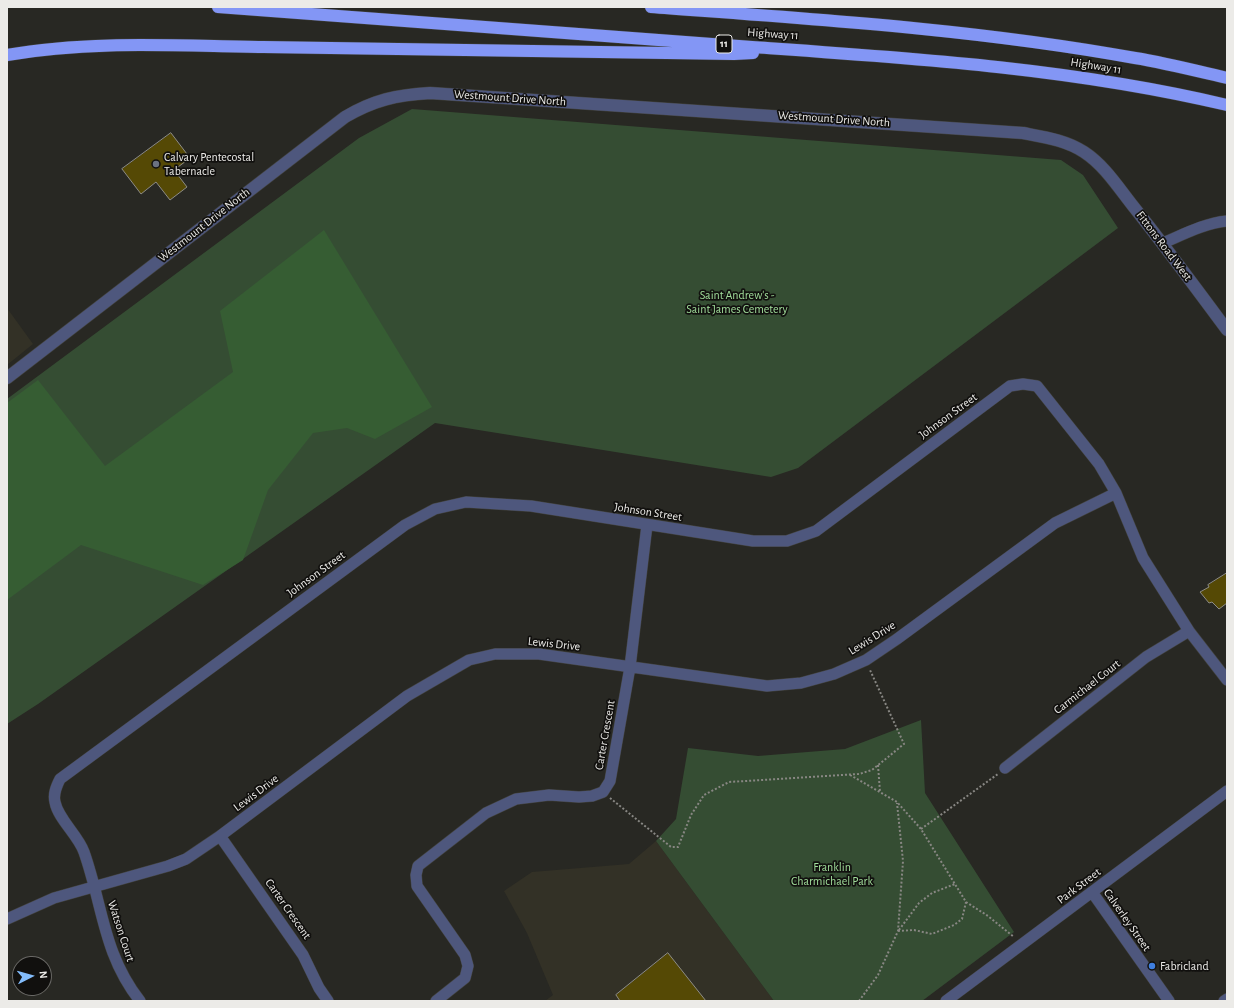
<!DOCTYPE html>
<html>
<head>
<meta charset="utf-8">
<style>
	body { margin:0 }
	#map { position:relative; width:1234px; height:1008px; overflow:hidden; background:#282823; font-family:"Alegreya Sans",sans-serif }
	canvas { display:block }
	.frame { position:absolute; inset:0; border:8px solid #ecebe8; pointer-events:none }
	.north { position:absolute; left:12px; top:956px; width:40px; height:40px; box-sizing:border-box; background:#11100e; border:1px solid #696865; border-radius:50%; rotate:84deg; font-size:11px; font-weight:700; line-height:16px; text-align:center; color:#ecebe8 }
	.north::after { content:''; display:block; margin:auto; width:14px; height:18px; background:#83bcfb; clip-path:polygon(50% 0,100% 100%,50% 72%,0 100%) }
</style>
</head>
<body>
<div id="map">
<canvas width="1234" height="1008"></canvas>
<div class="frame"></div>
<div class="north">N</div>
</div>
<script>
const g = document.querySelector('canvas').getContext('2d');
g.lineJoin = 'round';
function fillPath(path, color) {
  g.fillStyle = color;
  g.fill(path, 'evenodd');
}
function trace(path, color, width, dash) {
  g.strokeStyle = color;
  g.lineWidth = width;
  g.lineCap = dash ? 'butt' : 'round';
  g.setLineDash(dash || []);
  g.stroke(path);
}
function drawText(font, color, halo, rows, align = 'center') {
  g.font = font + ' "Alegreya Sans",sans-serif';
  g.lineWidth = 3.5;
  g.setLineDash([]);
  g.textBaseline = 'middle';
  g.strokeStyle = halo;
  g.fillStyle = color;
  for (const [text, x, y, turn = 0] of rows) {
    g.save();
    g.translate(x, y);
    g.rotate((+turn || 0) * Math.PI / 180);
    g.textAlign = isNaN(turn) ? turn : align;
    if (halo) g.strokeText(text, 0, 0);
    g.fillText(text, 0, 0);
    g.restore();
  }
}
fillPath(new Path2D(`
	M 7,308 L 33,344 L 7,365 Z
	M 656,841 L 774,1001 L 545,1001 L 553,995 L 527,933 L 504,891 L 532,872 L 629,864 Z`), '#333126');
fillPath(new Path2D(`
	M 412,109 L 1061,160 L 1083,175 L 1118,228 L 798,468 L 771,477 L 435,423 L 38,704 L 7,724 L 7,399 L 359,138 Z
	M 921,720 L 925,793 L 1014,932 L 922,1001 L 774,1001 L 656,841 L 676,819 L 688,748 L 758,756 L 845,749 Z`), '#354d33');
fillPath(new Path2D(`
	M 324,230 L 432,407 L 375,439 L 347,428 L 313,433 L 268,490 L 243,560 L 203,585 L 81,545 L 7,600 L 7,403 L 38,380 L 105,466 L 233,372 L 220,311 Z`), '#365d33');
const building = new Path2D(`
	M 171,133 L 190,158 L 174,170 L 187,187 L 170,200 L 156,182 L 141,194 L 122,169 Z
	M 1227,573 L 1227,603 L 1219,609 L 1212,602 L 1209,603 L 1200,592 L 1209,587 L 1208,585 Z
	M 668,953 L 706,1001 L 620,1001 L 616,995 Z`);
fillPath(building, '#554905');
trace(building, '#8d8c86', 1);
const minor = new Path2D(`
	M 1163,243 C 1184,234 1205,223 1227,221
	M 1005,768 L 1146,657 L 1189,631
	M 220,836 L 303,955 L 319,988 L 328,1001
	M 1092,892 L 1169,1001
	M 7,919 L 54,898 L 168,866 L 186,859 L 220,836 L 407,696 L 469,660 L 495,654 L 539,654 L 767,686 L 801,683 L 834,674 L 866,660 L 897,639 L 1055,523 L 1116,493
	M 140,1001 C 103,954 103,906 84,852 C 78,835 58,819 55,802 C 53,794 56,787 60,779 L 405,525 L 435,509 L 466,502 L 531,506 L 753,541 L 787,541 L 816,531 L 1010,386 L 1023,384 L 1037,386 L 1099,464 L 1116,493 L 1143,558 L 1189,631 L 1227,680
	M 436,1001 L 465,978 L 468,966 L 465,955 L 417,886 L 416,875 L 418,866 L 486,813 L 516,799 L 549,795 L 579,797 L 592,796 L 603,792 L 610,781 L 630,667 L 647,525
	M 946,1001 L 1227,791
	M 1224,1001 L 1227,999`);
const tertiary = new Path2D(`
	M 7,378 L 345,117 C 374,100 396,95 430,93 L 1023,133 C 1044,137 1066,140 1084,152 C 1104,165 1118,187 1133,206 C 1165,246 1196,288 1227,330`);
const motorway = new Path2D(`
	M 218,7 C 396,20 574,33 752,47 C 911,58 1071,68 1227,105
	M 651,7 C 813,19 976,29 1135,58 C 1166,63 1197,71 1227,78
	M 7,55 C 91,40 178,46 263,47 C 420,48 577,51 734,54 L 753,53`);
trace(minor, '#43433f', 12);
trace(tertiary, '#43433f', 13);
trace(motorway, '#43433f', 13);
trace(new Path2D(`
	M 878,765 L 880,792
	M 850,775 L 897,802 L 921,829 L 966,902 L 988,916 L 1014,937
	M 610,798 L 671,847 L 678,847 L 691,815 L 704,795 L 729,782 L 859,774 L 872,770 L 904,744 L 870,670
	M 921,829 L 998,774
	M 899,930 L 919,903 L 932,893 L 955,884
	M 898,931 L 914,930 L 932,934 L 954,925 L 962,919 L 966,902
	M 859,1001 L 878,975 L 898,931 L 903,861 L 897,803`), '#888783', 2, [2, 2]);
trace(minor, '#4e577d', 11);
trace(tertiary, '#4e577d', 12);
trace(motorway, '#8396f5', 12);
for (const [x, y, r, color] of [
	[156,164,4,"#6b7280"],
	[1152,966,4,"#3f7fe0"]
]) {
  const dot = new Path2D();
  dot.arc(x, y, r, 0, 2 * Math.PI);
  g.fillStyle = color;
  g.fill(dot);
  trace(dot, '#11100e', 1.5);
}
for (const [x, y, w] of [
	[724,44,16]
]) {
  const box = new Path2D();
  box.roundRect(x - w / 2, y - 9, w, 18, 3);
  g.fillStyle = '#11100e';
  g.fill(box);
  trace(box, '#ecebe8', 1);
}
drawText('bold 11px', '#ecebe8', null, [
	["11",724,44]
]);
drawText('12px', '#ecebe8', '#11100e', [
	["Highway 11",773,34,4],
	["Highway 11",1096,66,9],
	["Westmount Drive North",510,98,4],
	["Westmount Drive North",834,119,4],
	["Westmount Drive North",204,225,-38],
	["Fittons Road West",1164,246,53],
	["Johnson Street",948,416,-36],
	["Johnson Street",648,512,9],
	["Johnson Street",316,574,-36],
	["Lewis Drive",872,638,-32],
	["Lewis Drive",554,644,6],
	["Carmichael Court",1087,687,-38],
	["Carter Crescent",605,735,-80],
	["Lewis Drive",256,793,-37],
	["Park Street",1079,886,-37],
	["Carter Crescent",288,909,55],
	["Calverley Street",1127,920,55],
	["Watson Court",121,931,72]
]);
drawText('12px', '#ecebe8', '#11100e', [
	["Calvary Pentecostal",164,157],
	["Tabernacle",164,171],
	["Fabricland",1160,966]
], 'left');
drawText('12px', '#a2df9c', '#11100e', [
	["Saint Andrew's -",737,295],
	["Saint James Cemetery",737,309],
	["Franklin",832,867],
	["Charmichael Park",832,881]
]);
</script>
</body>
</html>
